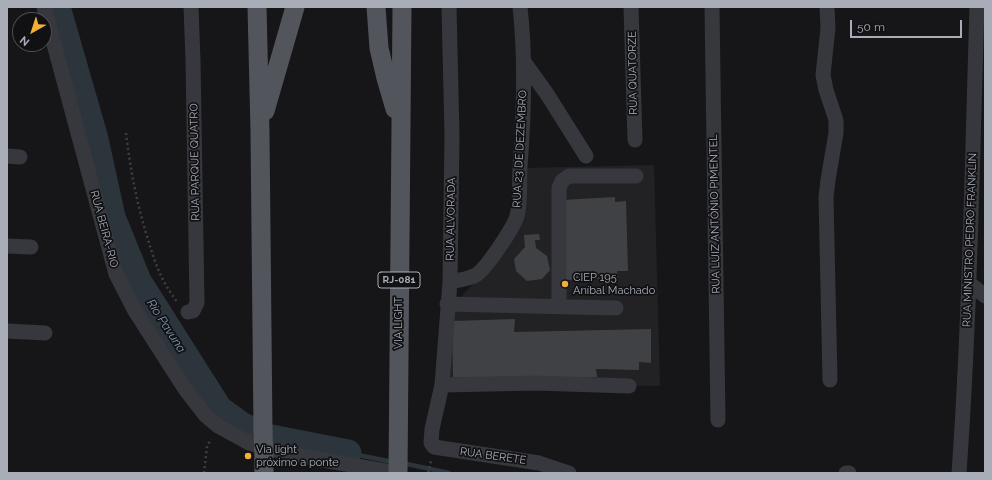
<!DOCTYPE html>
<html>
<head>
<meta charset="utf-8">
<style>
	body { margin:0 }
	#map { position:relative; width:992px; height:480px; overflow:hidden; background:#161618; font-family:Raleway,sans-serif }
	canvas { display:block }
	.frame { position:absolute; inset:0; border:8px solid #a8adb8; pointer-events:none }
	.north { position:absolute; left:12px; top:12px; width:40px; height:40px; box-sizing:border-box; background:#111113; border:1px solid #4d4f55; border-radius:50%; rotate:219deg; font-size:11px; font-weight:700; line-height:16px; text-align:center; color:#a8adb8 }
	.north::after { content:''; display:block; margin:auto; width:14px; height:18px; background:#f2b134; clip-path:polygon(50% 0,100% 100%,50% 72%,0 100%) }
	.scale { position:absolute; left:850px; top:20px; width:112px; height:18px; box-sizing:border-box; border:2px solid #a8adb8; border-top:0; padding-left:5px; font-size:12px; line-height:14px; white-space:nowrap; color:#a8adb8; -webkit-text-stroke:3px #111113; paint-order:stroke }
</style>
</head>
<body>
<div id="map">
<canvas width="992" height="480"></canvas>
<div class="frame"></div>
<div class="north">N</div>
<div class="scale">50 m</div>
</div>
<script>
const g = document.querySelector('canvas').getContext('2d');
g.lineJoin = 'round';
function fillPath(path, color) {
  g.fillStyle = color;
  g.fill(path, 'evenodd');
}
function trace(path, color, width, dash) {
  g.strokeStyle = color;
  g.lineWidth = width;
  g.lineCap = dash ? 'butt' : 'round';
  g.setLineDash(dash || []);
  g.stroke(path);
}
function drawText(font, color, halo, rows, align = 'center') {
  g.font = font + ' Raleway,sans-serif';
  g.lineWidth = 3.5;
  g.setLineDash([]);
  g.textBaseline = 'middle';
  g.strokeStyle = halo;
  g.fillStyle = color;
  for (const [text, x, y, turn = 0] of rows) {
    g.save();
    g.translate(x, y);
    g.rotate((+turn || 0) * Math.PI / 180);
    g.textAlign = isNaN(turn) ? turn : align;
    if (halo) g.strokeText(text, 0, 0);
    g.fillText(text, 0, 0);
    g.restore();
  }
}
fillPath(new Path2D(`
	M 654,165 L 660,386 L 447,383 L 450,309 L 495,260 L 518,218 L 521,168 Z`), '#222225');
trace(new Path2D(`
	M 348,453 L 393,462
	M 402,463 L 449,473`), '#2c353c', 4.5);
trace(new Path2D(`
	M 57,7 L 95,139 L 112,217 L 138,281 L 219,409 L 241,425 L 266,437 L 348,453`), '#2c353c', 27);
fillPath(new Path2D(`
	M 615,197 L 615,202 L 626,201 L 628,271 L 617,271 L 618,278 L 564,280 L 562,200 Z
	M 539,234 L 540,240 L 535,240 L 536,248 L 547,256 L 550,270 L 542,279 L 527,281 L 516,271 L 514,259 L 525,247 L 524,235 Z
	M 515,319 L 514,332 L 651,329 L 651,363 L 639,362 L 639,370 L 596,369 L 597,377 L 453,377 L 452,321 Z`), '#404145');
trace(new Path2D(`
	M 126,133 C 130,167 136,200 146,233 C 154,260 160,280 178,303
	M 204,473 L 207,447 L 211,439
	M 428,473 L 431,461`), '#3d3f44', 2.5, [2, 3]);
trace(new Path2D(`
	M 44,7 L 116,274 L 135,311 L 185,389 L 205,415 L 218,426 L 249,443 L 294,455 L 397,473
	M 449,7 L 452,136 L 450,282 L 442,385 L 432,429 L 431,443 L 434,447 L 539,463 L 569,473
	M 631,7 L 635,140
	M 712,7 L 718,420
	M 827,7 L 828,28 L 823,75 L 826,90 L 836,120 L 836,133 L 828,180 L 826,197 L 830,380
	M 524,62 L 547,94 L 586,156
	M 7,156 L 20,157
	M 7,246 L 31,247
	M 450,282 C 458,280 469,279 476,275 C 486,269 514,227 517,216 C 521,202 519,182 520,167 C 524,114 526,60 520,7
	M 969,283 L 985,296
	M 447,304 L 616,308
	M 559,306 L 559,188 L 562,181 L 569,176 L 636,176
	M 188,312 L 193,311 L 197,303 L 193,60 L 191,7
	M 7,331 L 45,333
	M 442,385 L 536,383 L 629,386
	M 846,473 L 849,473
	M 959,473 C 970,318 972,162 977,7`), '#37383d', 15);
trace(new Path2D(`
	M 257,7 L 260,132 L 263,431
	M 376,7 L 379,48 L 386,78 L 395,109
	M 265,111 L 295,7
	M 264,459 L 264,473
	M 398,473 L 402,7`), '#53555c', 19);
trace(new Path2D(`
	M 263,431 L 264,459`), '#53555c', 19);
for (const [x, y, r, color] of [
	[565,284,4,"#f2b134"],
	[248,456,4,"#f2b134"]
]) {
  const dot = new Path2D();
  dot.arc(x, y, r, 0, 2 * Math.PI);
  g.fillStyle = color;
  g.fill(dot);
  trace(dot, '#111113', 1.5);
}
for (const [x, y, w] of [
	[399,280,42]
]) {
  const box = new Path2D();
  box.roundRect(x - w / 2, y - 8, w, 16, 3);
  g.fillStyle = '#111113';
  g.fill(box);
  trace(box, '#a8adb8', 1);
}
drawText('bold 10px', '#a8adb8', null, [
	["RJ-081",399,280]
]);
drawText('11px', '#a8adb8', '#111113', [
	["RUA QUATORZE",633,73,-91],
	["RUA 23 DE DEZEMBRO",520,149,-87],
	["RUA PARQUE QUATRO",195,162,-91],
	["RUA LUIZ ANTÔNIO PIMENTEL",715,214,-91],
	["RUA ALVORADA",451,219,-89],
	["RUA BEIRA-RIO",104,229,75],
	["RUA MINISTRO PEDRO FRANKLIN",970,240,-88],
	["VIA LIGHT",399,323,-90],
	["RUA BERETE",493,456,8]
]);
drawText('11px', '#a8adb8', '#111113', [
	["CIEP 195",573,278],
	["Aníbal Machado",573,291],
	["Via light",256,450],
	["próximo a ponte",256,463]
], 'left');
drawText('italic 12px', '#7f9bb3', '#111113', [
	["Rio Pavuna",166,326,57]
]);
</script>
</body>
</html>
